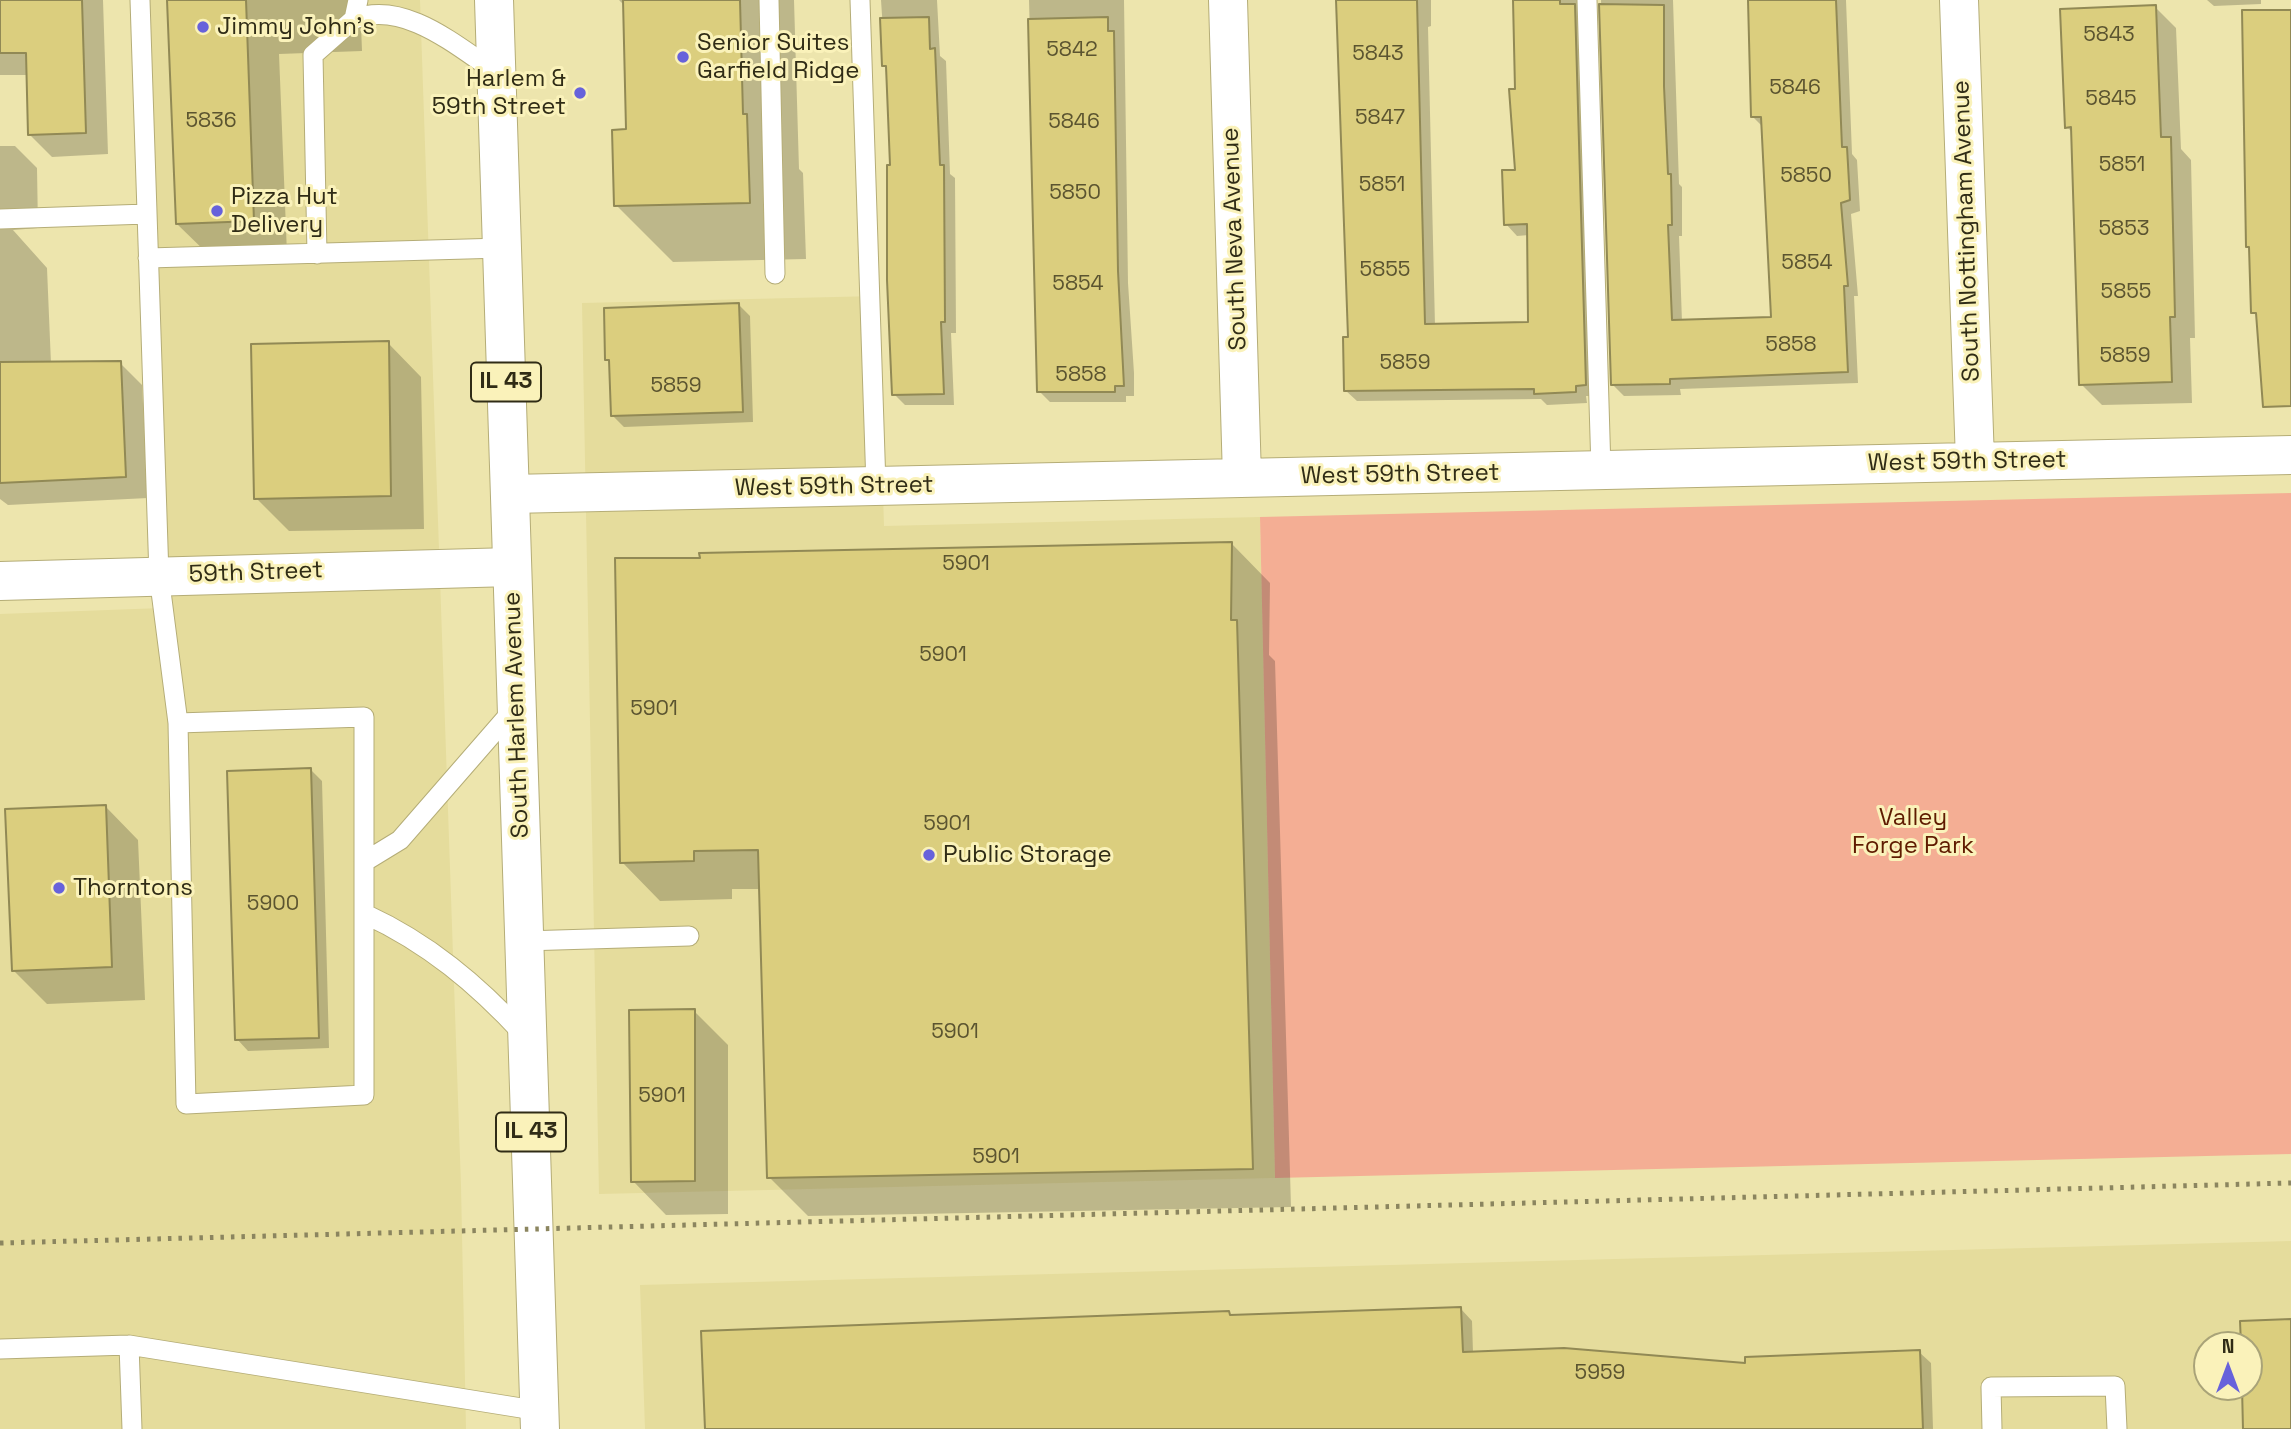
<!DOCTYPE html>
<html>
<head>
<meta charset="utf-8">
<style>
	body { margin:0 }
	#map { position:relative; width:2291px; height:1429px; overflow:hidden; background:#ede5ad; font-family:"Space Grotesk",sans-serif }
	canvas { display:block }
	.north { position:absolute; left:2193px; top:1331px; width:70px; height:70px; box-sizing:border-box; background:#faf2ba; border:2px solid #a9a378; border-radius:50%; rotate:0deg; font-size:19px; font-weight:700; line-height:28px; text-align:center; color:#302c16 }
	.north::after { content:''; display:block; margin:auto; width:24px; height:32px; background:#6762db; clip-path:polygon(50% 0,100% 100%,50% 72%,0 100%) }
</style>
</head>
<body>
<div id="map">
<canvas width="2291" height="1429"></canvas>
<div class="north">N</div>
</div>
<script>
const g = document.querySelector('canvas').getContext('2d');
g.lineJoin = 'round';
function fillPath(path, color) {
  g.fillStyle = color;
  g.fill(path, 'evenodd');
}
function trace(path, color, width, dash) {
  g.strokeStyle = color;
  g.lineWidth = width;
  g.lineCap = dash ? 'butt' : 'round';
  g.setLineDash(dash || []);
  g.stroke(path);
}
function drawText(font, color, halo, rows, align = 'center') {
  g.font = font + ' "Space Grotesk",sans-serif';
  g.lineWidth = 6;
  g.setLineDash([]);
  g.textBaseline = 'middle';
  g.strokeStyle = halo;
  g.fillStyle = color;
  for (const [text, x, y, turn = 0] of rows) {
    g.save();
    g.translate(x, y);
    g.rotate((+turn || 0) * Math.PI / 180);
    g.textAlign = isNaN(turn) ? turn : align;
    if (halo) g.strokeText(text, 0, 0);
    g.fillText(text, 0, 0);
    g.restore();
  }
}
fillPath(new Path2D(`
	M 145,0 L 420,0 L 461,1186 L 466,1429 L 0,1429 L 0,614 L 162,608 Z
	M 877,296 L 884,526 L 1260,517 L 1275,1178 L 599,1194 L 582,303 Z
	M 2291,1241 L 2291,1429 L 645,1429 L 640,1285 ZM 2207,1345 L 2249,1345 L 2249,1387 L 2207,1387 Z`), '#e5dc9c');
fillPath(new Path2D(`
	M 2291,493 L 2291,1154 L 1275,1178 L 1260,517 Z`), '#f4ae94');
fillPath(new Path2D(`
	M 0,0 L 103,0 L 108,154 L 52,157 L 30,135 L 28,75 L 0,75 Z
	M 169,0 L 360,0 L 362,51 L 279,54 L 287,254 L 211,257 L 177,224 Z
	M 619,0 L 794,0 L 799,169 L 803,173 L 806,259 L 673,262 L 616,205 L 628,131 L 625,6 Z
	M 881,0 L 937,0 L 940,56 L 946,61 L 950,174 L 955,178 L 956,333 L 951,333 L 954,405 L 905,405 L 894,394 L 892,167 Z
	M 1029,0 L 1124,0 L 1128,283 L 1134,373 L 1134,396 L 1126,396 L 1126,402 L 1050,402 L 1039,391 Z
	M 1338,0 L 1431,0 L 1431,26 L 1428,27 L 1435,326 L 1530,324 L 1529,235 L 1517,236 L 1506,224 L 1517,171 L 1513,0 L 1594,0 L 1597,396 L 1586,396 L 1587,403 L 1547,405 L 1541,399 L 1357,401 L 1345,390 L 1350,338 Z
	M 1601,0 L 1673,0 L 1679,184 L 1682,187 L 1682,236 L 1679,236 L 1682,322 L 1772,319 L 1763,127 L 1753,117 L 1750,0 L 1846,0 L 1852,154 L 1857,160 L 1860,211 L 1851,214 L 1858,296 L 1854,296 L 1858,383 L 1680,389 L 1681,395 L 1624,396 L 1612,384 Z
	M 2207,0 L 2261,0 L 2261,4 L 2214,6 Z
	M 2155,7 L 2176,28 L 2181,149 L 2191,160 L 2195,338 L 2190,338 L 2192,403 L 2102,405 L 2081,384 L 2073,133 L 2067,127 Z
	M 0,146 L 15,146 L 37,168 L 38,228 L 13,230 L 47,268 L 51,364 L 120,363 L 142,385 L 148,498 L 8,505 L 0,499 Z
	M 739,305 L 750,316 L 753,422 L 624,427 L 613,416 L 611,363 L 607,359 Z
	M 388,343 L 421,377 L 424,529 L 289,531 L 256,498 Z
	M 1232,544 L 1270,583 L 1269,655 L 1275,661 L 1291,1207 L 808,1216 L 769,1177 L 761,889 L 732,889 L 732,899 L 660,901 L 622,862 L 701,559 Z
	M 311,770 L 322,781 L 329,1048 L 248,1051 L 237,1039 Z
	M 105,806 L 138,840 L 145,1000 L 47,1004 L 13,970 Z
	M 694,1011 L 728,1045 L 728,1214 L 666,1215 L 633,1181 Z
	M 1461,1309 L 1472,1321 L 1473,1353 L 1747,1365 L 1919,1352 L 1931,1363 L 1933,1429 L 707,1429 L 1229,1312 L 1233,1317 Z`), '#0003');
const building = new Path2D(`
	M 0,0 L 82,0 L 86,133 L 28,135 L 26,53 L 0,53 Z
	M 167,0 L 246,0 L 254,221 L 176,224 Z
	M 623,0 L 740,0 L 743,114 L 747,114 L 750,203 L 614,206 L 612,130 L 626,129 Z
	M 1336,0 L 1417,0 L 1425,324 L 1528,322 L 1527,224 L 1504,225 L 1502,170 L 1515,170 L 1509,89 L 1515,89 L 1513,0 L 1560,0 L 1560,4 L 1575,4 L 1586,385 L 1576,386 L 1576,392 L 1534,394 L 1534,389 L 1344,391 L 1343,337 L 1348,337 Z
	M 1748,0 L 1836,0 L 1842,147 L 1847,147 L 1850,200 L 1841,203 L 1848,286 L 1844,286 L 1848,372 L 1670,379 L 1670,384 L 1611,385 L 1599,4 L 1664,5 L 1664,86 L 1668,174 L 1671,174 L 1672,225 L 1668,225 L 1672,320 L 1771,317 L 1761,117 L 1751,117 Z
	M 2156,5 L 2161,137 L 2171,137 L 2175,317 L 2170,317 L 2172,382 L 2079,385 L 2071,127 L 2065,128 L 2060,9 Z
	M 2242,10 L 2291,10 L 2291,406 L 2263,407 L 2256,313 L 2251,313 L 2249,247 L 2246,247 Z
	M 929,17 L 930,49 L 935,48 L 940,165 L 944,165 L 945,322 L 941,322 L 944,394 L 892,395 L 887,280 L 887,165 L 890,165 L 886,66 L 882,66 L 880,18 Z
	M 1108,17 L 1108,31 L 1114,31 L 1118,271 L 1124,386 L 1115,386 L 1115,392 L 1037,392 L 1028,19 Z
	M 739,303 L 743,412 L 611,416 L 609,360 L 605,360 L 604,308 Z
	M 389,341 L 391,496 L 254,499 L 251,344 Z
	M 121,361 L 126,477 L 0,483 L 0,362 Z
	M 1232,542 L 1231,620 L 1237,620 L 1253,1169 L 767,1178 L 758,850 L 694,851 L 694,861 L 620,863 L 615,558 L 700,558 L 699,553 Z
	M 311,768 L 319,1038 L 235,1040 L 227,771 Z
	M 106,805 L 112,967 L 12,971 L 5,809 Z
	M 695,1009 L 695,1181 L 631,1182 L 629,1010 Z
	M 1461,1307 L 1463,1352 L 1564,1348 L 1745,1363 L 1745,1357 L 1920,1350 L 1923,1429 L 705,1429 L 701,1331 L 1229,1311 L 1230,1315 Z
	M 2291,1319 L 2291,1429 L 2243,1429 L 2242,1387 L 2249,1387 L 2249,1345 L 2241,1345 L 2240,1321 Z`);
fillPath(building, '#dbce7e');
trace(building, '#918955', 2);
const lane = new Path2D(`
	M 140,0 L 159,576 L 178,723
	M 769,0 L 775,274
	M 860,0 L 876,486
	M 1587,0 L 1601,470
	M 354,19 C 404,0 455,45 496,72
	M 0,219 L 147,214
	M 317,254 L 313,55 L 354,19 L 358,0
	M 148,258 L 502,248
	M 364,717 L 364,1095 L 186,1104 L 178,723 Z
	M 364,862 L 400,840 L 514,709
	M 365,914 C 428,943 477,984 524,1035
	M 524,941 L 689,936
	M 129,1345 L 132,1429
	M 0,1349 L 129,1345 L 540,1411
	M 1992,1429 L 1991,1387 L 2115,1386 L 2117,1429`);
const street = new Path2D(`
	M 1228,0 L 1242,478
	M 1959,0 L 1975,461
	M 510,494 L 2291,455
	M 0,581 L 512,567`);
const primary = new Path2D(`
	M 494,0 L 540,1429`);
trace(lane, '#b5ad77', 21);
trace(street, '#b5ad77', 40);
trace(primary, '#b5ad77', 40);
trace(lane, '#fff', 19);
trace(street, '#fff', 38);
trace(primary, '#fff', 38);
trace(new Path2D(`
	M 0,1243 L 2291,1183`), '#8b855f', 5, [3.5, 7]);
for (const [x, y, r, color] of [
	[203,27,7,"#6762db"],
	[683,57,7,"#6762db"],
	[580,93,7,"#6762db"],
	[217,211,7,"#6762db"],
	[929,855,7,"#6762db"],
	[59,888,7,"#6762db"]
]) {
  const dot = new Path2D();
  dot.arc(x, y, r, 0, 2 * Math.PI);
  g.fillStyle = color;
  g.fill(dot);
  trace(dot, '#faf2ba', 2.5);
}
drawText('21px', '#5b5430', null, [
	["5843",2109,35],
	["5842",1072,50],
	["5843",1378,54],
	["5846",1795,88],
	["5845",2111,99],
	["5847",1380,118],
	["5836",211,121],
	["5846",1074,122],
	["5851",2122,165],
	["5850",1806,176],
	["5851",1382,185],
	["5850",1075,193],
	["5853",2124,229],
	["5854",1807,263],
	["5855",1385,270],
	["5854",1078,284],
	["5855",2126,292],
	["5858",1791,345],
	["5859",2125,356],
	["5859",1405,363],
	["5858",1081,375],
	["5859",676,386],
	["5901",966,564],
	["5901",943,655],
	["5901",654,709],
	["5901",947,824],
	["5900",273,904],
	["5901",955,1032],
	["5901",662,1096],
	["5901",996,1157],
	["5959",1600,1373]
]);
for (const [x, y, w] of [
	[506,382,70],
	[531,1132,70]
]) {
  const box = new Path2D();
  box.roundRect(x - w / 2, y - 19.5, w, 39, 5);
  g.fillStyle = '#faf2ba';
  g.fill(box);
  trace(box, '#302c16', 2);
}
drawText('bold 23px', '#302c16', null, [
	["IL 43",506,382],
	["IL 43",531,1132]
]);
drawText('24px', '#302c16', '#faf2ba', [
	["Jimmy John's",217,27],
	["Senior Suites",697,43],
	["Garfield Ridge",697,71],
	["Harlem &",566,79,"right"],
	["59th Street",566,107,"right"],
	["Pizza Hut",231,197],
	["Delivery",231,225],
	["Public Storage",943,855],
	["Thorntons",73,888]
], 'left');
drawText('24px', '#302c16', '#faf2ba', [
	["South Nottingham Avenue",1967,231,-92],
	["South Neva Avenue",1235,239,-92],
	["West 59th Street",1967,462,-1],
	["West 59th Street",1400,475,-1],
	["West 59th Street",834,487,-1],
	["59th Street",256,573,-2],
	["South Harlem Avenue",517,715,-92]
]);
drawText('24px', '#5f1b00', '#faf2ba', [
	["Valley",1913,818],
	["Forge Park",1913,846]
]);
</script>
</body>
</html>
